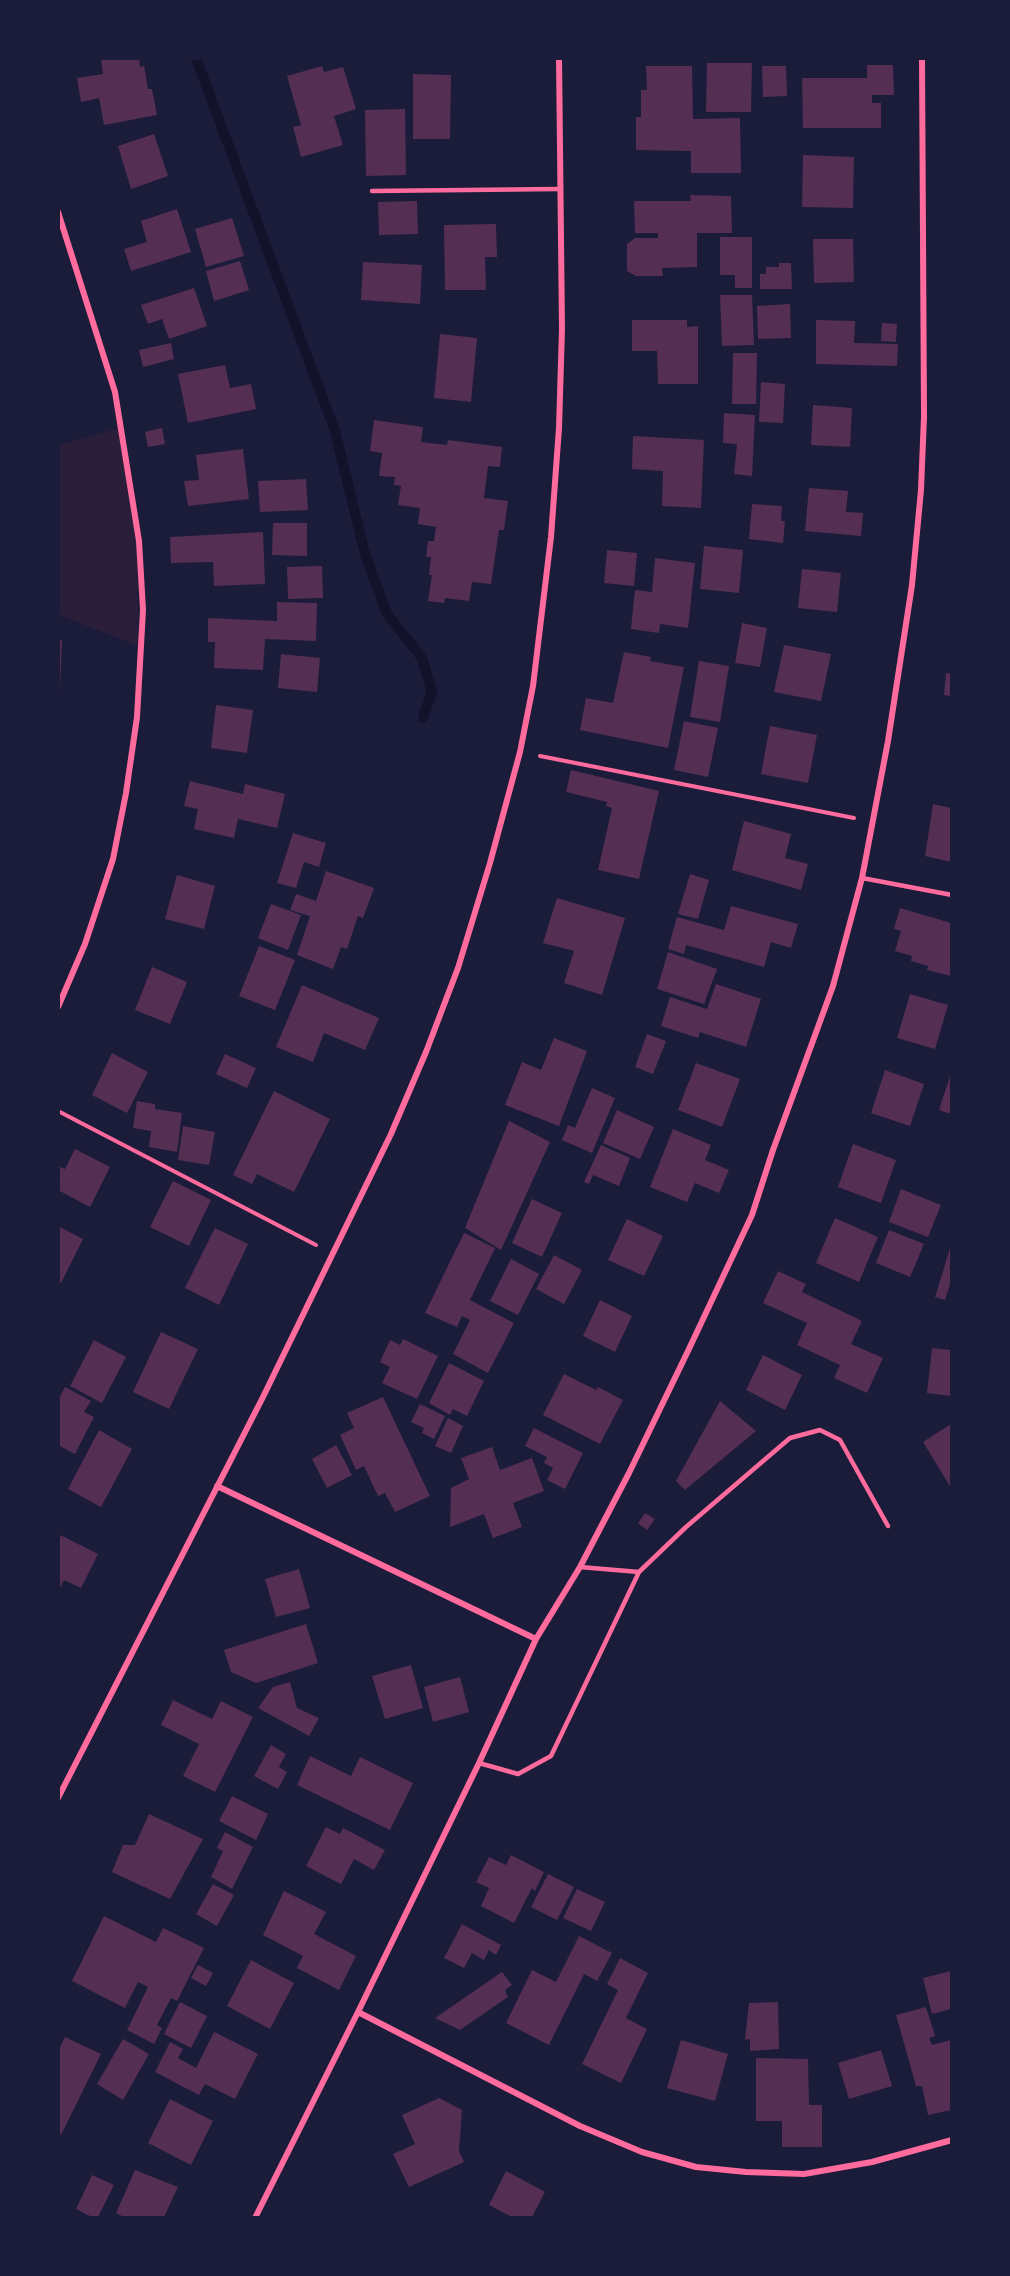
<!DOCTYPE html>
<html>
<head>
<meta charset="utf-8">
<style>
	body { margin:0 }
	#map { position:relative; width:1010px; height:2276px; overflow:hidden; background:#1b1b3a; font-family:"Work Sans",sans-serif }
	canvas { display:block }
	.frame { position:absolute; inset:0; border:60px solid #1b1b3a; pointer-events:none }
</style>
</head>
<body>
<div id="map">
<canvas width="1010" height="2276"></canvas>
<div class="frame"></div>
</div>
<script>
const g = document.querySelector('canvas').getContext('2d');
g.lineJoin = 'round';
function fillPath(path, color) {
  g.fillStyle = color;
  g.fill(path, 'evenodd');
}
function trace(path, color, width, dash) {
  g.strokeStyle = color;
  g.lineWidth = width;
  g.lineCap = dash ? 'butt' : 'round';
  g.setLineDash(dash || []);
  g.stroke(path);
}
fillPath(new Path2D(`
	M 119,428 L 137,536 L 138,646 L 59,615 L 58,445 Z`), '#2a1e3b');
trace(new Path2D(`
	M 196,58 L 335,431 L 365,554 L 387,614 L 422,658 L 432,692 L 423,718`), '#12122b', 10);
fillPath(new Path2D(`
	M 101,58 L 139,58 L 140,67 L 144,66 L 148,89 L 152,89 L 157,115 L 104,125 L 99,98 L 81,102 L 77,78 L 103,74 Z
	M 707,63 L 752,63 L 751,112 L 706,112 Z
	M 867,65 L 893,65 L 894,95 L 872,95 L 872,103 L 881,103 L 881,128 L 803,128 L 802,78 L 867,78 Z
	M 322,66 L 324,72 L 343,67 L 356,109 L 334,116 L 343,145 L 301,157 L 293,127 L 301,125 L 287,76 Z
	M 646,66 L 692,66 L 693,119 L 740,118 L 741,173 L 691,173 L 691,151 L 636,150 L 636,117 L 641,117 L 641,90 L 647,90 Z
	M 762,66 L 786,66 L 787,96 L 763,97 Z
	M 413,74 L 451,75 L 450,139 L 413,139 Z
	M 405,109 L 406,175 L 366,176 L 365,110 Z
	M 154,134 L 168,176 L 131,189 L 118,146 Z
	M 803,155 L 854,157 L 853,208 L 802,207 Z
	M 690,195 L 731,196 L 732,233 L 697,233 L 697,267 L 662,268 L 663,276 L 636,276 L 627,271 L 627,244 L 635,238 L 658,238 L 658,233 L 635,233 L 634,201 L 691,201 Z
	M 417,201 L 418,234 L 379,235 L 378,202 Z
	M 177,209 L 191,252 L 131,271 L 124,249 L 147,242 L 141,221 Z
	M 232,218 L 244,256 L 206,267 L 195,229 Z
	M 496,224 L 497,257 L 485,257 L 486,290 L 445,290 L 444,225 Z
	M 720,237 L 752,237 L 752,288 L 735,288 L 735,275 L 720,275 Z
	M 813,239 L 853,239 L 854,282 L 814,283 Z
	M 240,261 L 249,290 L 214,301 L 206,271 Z
	M 363,262 L 422,265 L 420,304 L 361,300 Z
	M 779,263 L 791,263 L 792,289 L 760,289 L 760,274 L 766,274 L 766,267 L 779,267 Z
	M 194,288 L 207,326 L 169,339 L 162,319 L 148,324 L 141,305 Z
	M 720,295 L 752,295 L 754,345 L 722,346 Z
	M 790,304 L 791,338 L 758,339 L 757,306 Z
	M 632,320 L 687,320 L 687,327 L 698,326 L 698,384 L 658,384 L 657,351 L 632,351 Z
	M 816,320 L 855,321 L 854,343 L 898,344 L 897,366 L 816,364 Z
	M 882,323 L 897,324 L 896,342 L 881,341 Z
	M 440,334 L 477,338 L 471,402 L 434,398 Z
	M 171,343 L 174,359 L 143,367 L 139,350 Z
	M 733,353 L 757,353 L 756,404 L 732,404 Z
	M 225,365 L 230,388 L 251,384 L 256,409 L 188,423 L 178,374 Z
	M 761,382 L 785,384 L 783,423 L 759,422 Z
	M 813,405 L 852,408 L 850,447 L 811,445 Z
	M 724,413 L 755,415 L 752,476 L 734,474 L 737,444 L 723,443 Z
	M 374,420 L 423,427 L 421,442 L 447,445 L 448,440 L 502,447 L 500,467 L 488,466 L 484,498 L 508,501 L 504,530 L 499,530 L 491,584 L 472,582 L 469,601 L 445,598 L 444,603 L 428,601 L 432,575 L 429,575 L 431,557 L 426,557 L 428,541 L 434,541 L 436,527 L 418,524 L 420,508 L 398,505 L 401,486 L 394,485 L 395,477 L 379,476 L 382,453 L 370,451 Z
	M 162,428 L 165,444 L 148,447 L 145,432 Z
	M 633,436 L 704,440 L 701,508 L 662,506 L 663,471 L 632,469 Z
	M 243,449 L 249,499 L 188,506 L 184,481 L 199,480 L 196,455 Z
	M 306,479 L 308,510 L 260,512 L 258,481 Z
	M 809,488 L 848,491 L 846,512 L 863,513 L 861,536 L 805,531 Z
	M 752,504 L 782,506 L 781,521 L 785,521 L 783,543 L 749,539 Z
	M 273,523 L 307,523 L 307,556 L 272,555 Z
	M 263,532 L 265,584 L 214,586 L 213,562 L 171,563 L 170,537 Z
	M 704,546 L 743,550 L 739,593 L 700,589 Z
	M 607,550 L 637,553 L 634,586 L 604,583 Z
	M 655,558 L 695,563 L 688,628 L 660,624 L 659,633 L 631,629 L 635,590 L 652,592 Z
	M 322,566 L 323,598 L 288,599 L 287,567 Z
	M 802,569 L 841,573 L 837,612 L 798,608 Z
	M 277,602 L 317,603 L 316,641 L 265,639 L 263,670 L 214,668 L 215,642 L 208,642 L 208,618 L 277,621 Z
	M 742,623 L 767,628 L 760,667 L 735,663 Z
	M 58,640 L 62,640 L 60,689 L 58,689 Z
	M 784,645 L 831,654 L 821,701 L 774,692 Z
	M 624,652 L 651,657 L 650,661 L 684,667 L 668,748 L 580,730 L 586,698 L 613,703 Z
	M 281,654 L 320,658 L 317,692 L 278,688 Z
	M 699,661 L 729,666 L 720,722 L 690,717 Z
	M 946,673 L 951,674 L 951,696 L 944,695 Z
	M 216,705 L 253,710 L 247,753 L 211,748 Z
	M 684,721 L 718,728 L 708,777 L 674,770 Z
	M 770,726 L 817,735 L 808,783 L 761,774 Z
	M 571,770 L 659,791 L 639,879 L 598,870 L 612,808 L 606,806 L 607,802 L 566,792 Z
	M 190,781 L 243,794 L 245,784 L 285,794 L 277,828 L 238,819 L 234,838 L 194,829 L 198,809 L 184,806 Z
	M 933,804 L 951,808 L 951,862 L 925,856 Z
	M 744,821 L 791,834 L 785,858 L 808,864 L 801,890 L 732,870 Z
	M 293,833 L 326,843 L 319,867 L 304,862 L 296,888 L 277,883 Z
	M 326,871 L 374,888 L 363,918 L 358,916 L 347,949 L 341,947 L 333,969 L 297,955 L 310,916 L 290,910 L 296,894 L 316,901 Z
	M 690,874 L 709,880 L 698,919 L 678,914 Z
	M 177,875 L 215,886 L 204,929 L 165,919 Z
	M 557,898 L 625,918 L 602,995 L 564,983 L 574,951 L 543,943 Z
	M 271,904 L 301,915 L 288,950 L 258,938 Z
	M 731,906 L 798,924 L 791,948 L 771,942 L 764,967 L 686,945 L 684,954 L 668,949 L 677,917 L 724,930 Z
	M 900,908 L 951,923 L 951,976 L 927,970 L 928,966 L 911,961 L 912,956 L 895,951 L 901,931 L 894,929 Z
	M 259,946 L 295,960 L 275,1010 L 239,996 Z
	M 668,952 L 717,969 L 704,1004 L 657,989 Z
	M 152,967 L 187,982 L 170,1024 L 135,1010 Z
	M 716,984 L 761,999 L 746,1047 L 700,1032 L 698,1038 L 661,1026 L 670,997 L 707,1009 Z
	M 302,985 L 379,1018 L 365,1050 L 324,1033 L 313,1062 L 276,1047 Z
	M 910,994 L 948,1005 L 935,1049 L 897,1038 Z
	M 647,1034 L 666,1041 L 653,1074 L 635,1067 Z
	M 554,1038 L 587,1051 L 559,1126 L 505,1105 L 522,1062 L 541,1070 Z
	M 112,1053 L 148,1072 L 127,1113 L 92,1095 Z
	M 225,1054 L 256,1068 L 247,1088 L 216,1074 Z
	M 696,1063 L 740,1079 L 722,1127 L 678,1110 Z
	M 885,1070 L 924,1084 L 910,1126 L 871,1113 Z
	M 951,1073 L 951,1114 L 939,1110 Z
	M 592,1088 L 615,1098 L 592,1153 L 562,1140 L 568,1125 L 575,1128 Z
	M 274,1091 L 330,1119 L 294,1192 L 257,1174 L 252,1184 L 233,1175 Z
	M 137,1101 L 155,1104 L 155,1109 L 182,1113 L 177,1152 L 149,1147 L 151,1131 L 133,1128 Z
	M 617,1110 L 654,1127 L 640,1159 L 603,1143 Z
	M 509,1121 L 550,1142 L 501,1250 L 465,1228 Z
	M 183,1126 L 215,1132 L 209,1165 L 178,1160 Z
	M 673,1129 L 711,1145 L 705,1160 L 729,1170 L 719,1193 L 695,1183 L 687,1202 L 650,1187 Z
	M 853,1144 L 896,1160 L 881,1203 L 838,1187 Z
	M 601,1145 L 630,1158 L 619,1186 L 593,1175 L 589,1184 L 584,1182 Z
	M 75,1149 L 110,1167 L 90,1207 L 58,1190 L 58,1166 L 65,1169 Z
	M 173,1181 L 211,1200 L 189,1246 L 150,1227 Z
	M 901,1189 L 941,1205 L 928,1237 L 889,1222 Z
	M 532,1199 L 562,1213 L 542,1257 L 512,1243 Z
	M 835,1218 L 878,1237 L 859,1282 L 816,1263 Z
	M 627,1219 L 663,1236 L 644,1276 L 608,1260 Z
	M 58,1226 L 83,1239 L 61,1283 L 58,1282 Z
	M 215,1228 L 248,1244 L 219,1305 L 185,1288 Z
	M 889,1230 L 924,1244 L 910,1277 L 876,1263 Z
	M 464,1233 L 495,1248 L 470,1300 L 514,1323 L 488,1373 L 453,1354 L 470,1320 L 462,1316 L 457,1327 L 425,1313 Z
	M 951,1245 L 951,1281 L 945,1300 L 935,1297 Z
	M 554,1255 L 582,1270 L 564,1304 L 536,1289 Z
	M 511,1259 L 539,1274 L 518,1315 L 490,1301 Z
	M 778,1271 L 806,1284 L 802,1292 L 862,1321 L 851,1344 L 883,1358 L 867,1393 L 834,1378 L 840,1365 L 797,1345 L 807,1323 L 763,1303 Z
	M 600,1300 L 632,1316 L 615,1352 L 583,1336 Z
	M 161,1332 L 198,1349 L 169,1409 L 133,1392 Z
	M 403,1339 L 438,1356 L 417,1399 L 382,1383 L 390,1367 L 380,1362 L 390,1340 L 400,1345 Z
	M 94,1340 L 126,1357 L 102,1403 L 70,1386 Z
	M 932,1348 L 951,1350 L 951,1396 L 927,1393 Z
	M 763,1355 L 802,1375 L 785,1410 L 746,1390 Z
	M 449,1363 L 484,1381 L 467,1416 L 453,1409 L 450,1415 L 429,1403 Z
	M 564,1374 L 596,1390 L 598,1387 L 623,1400 L 600,1444 L 543,1415 Z
	M 65,1387 L 91,1401 L 84,1412 L 94,1417 L 75,1454 L 58,1445 L 58,1400 Z
	M 383,1397 L 430,1496 L 395,1512 L 385,1493 L 378,1496 L 364,1466 L 356,1470 L 340,1435 L 354,1428 L 347,1413 Z
	M 720,1401 L 756,1431 L 685,1490 L 676,1481 Z
	M 420,1404 L 445,1416 L 434,1439 L 422,1433 L 424,1428 L 411,1422 Z
	M 448,1418 L 463,1426 L 451,1453 L 435,1446 Z
	M 951,1424 L 951,1488 L 923,1442 Z
	M 534,1428 L 583,1453 L 565,1489 L 547,1480 L 553,1468 L 544,1463 L 547,1457 L 525,1446 Z
	M 99,1430 L 132,1449 L 101,1507 L 68,1489 Z
	M 336,1445 L 352,1475 L 327,1488 L 312,1459 Z
	M 492,1447 L 500,1470 L 532,1458 L 544,1491 L 513,1503 L 522,1527 L 493,1538 L 484,1514 L 450,1527 L 451,1488 L 469,1479 L 461,1458 Z
	M 645,1513 L 655,1519 L 647,1530 L 638,1523 Z
	M 58,1534 L 98,1554 L 81,1588 L 64,1580 L 58,1592 Z
	M 299,1569 L 310,1608 L 276,1617 L 265,1579 Z
	M 306,1624 L 318,1663 L 256,1683 L 231,1672 L 224,1650 Z
	M 411,1665 L 423,1708 L 385,1719 L 372,1676 Z
	M 460,1677 L 469,1712 L 433,1722 L 424,1687 Z
	M 290,1682 L 297,1708 L 319,1718 L 309,1736 L 258,1708 L 273,1687 Z
	M 173,1700 L 212,1719 L 221,1701 L 253,1717 L 215,1792 L 183,1776 L 199,1744 L 161,1725 Z
	M 271,1745 L 286,1754 L 279,1767 L 287,1772 L 278,1789 L 254,1776 Z
	M 310,1756 L 351,1776 L 360,1757 L 413,1783 L 390,1830 L 297,1785 Z
	M 232,1796 L 268,1814 L 256,1840 L 219,1821 Z
	M 149,1814 L 203,1839 L 170,1899 L 112,1872 L 123,1845 L 135,1845 Z
	M 326,1827 L 340,1834 L 343,1828 L 385,1850 L 374,1870 L 354,1859 L 341,1884 L 306,1866 Z
	M 225,1832 L 253,1847 L 232,1889 L 211,1877 L 223,1851 L 217,1848 Z
	M 511,1855 L 544,1872 L 535,1891 L 532,1888 L 514,1923 L 481,1906 L 489,1888 L 476,1882 L 489,1857 L 506,1865 Z
	M 548,1874 L 574,1887 L 557,1920 L 531,1907 Z
	M 213,1884 L 234,1895 L 217,1926 L 196,1914 Z
	M 577,1889 L 605,1902 L 591,1931 L 563,1918 Z
	M 284,1891 L 326,1912 L 314,1934 L 356,1956 L 339,1990 L 297,1968 L 303,1956 L 263,1935 Z
	M 104,1916 L 156,1942 L 163,1928 L 204,1948 L 177,2001 L 171,1998 L 157,2025 L 162,2028 L 154,2044 L 127,2030 L 148,1987 L 138,1982 L 125,2008 L 72,1981 Z
	M 462,1924 L 501,1945 L 496,1955 L 489,1950 L 484,1960 L 472,1953 L 464,1968 L 444,1958 Z
	M 579,1936 L 612,1953 L 597,1981 L 584,1974 L 549,2045 L 506,2023 L 532,1970 L 556,1982 Z
	M 620,1958 L 648,1973 L 626,2018 L 647,2029 L 621,2083 L 582,2064 L 618,1990 L 607,1984 Z
	M 251,1960 L 294,1983 L 270,2029 L 227,2006 Z
	M 198,1965 L 213,1973 L 206,1986 L 191,1978 Z
	M 951,1971 L 951,2009 L 932,2014 L 923,1978 Z
	M 502,1972 L 512,1985 L 505,1990 L 508,1997 L 460,2030 L 435,2018 Z
	M 180,2002 L 207,2016 L 191,2048 L 164,2034 Z
	M 778,2002 L 779,2049 L 750,2051 L 750,2039 L 745,2040 L 749,2003 Z
	M 926,2007 L 935,2036 L 929,2038 L 932,2045 L 951,2040 L 951,2110 L 928,2115 L 922,2086 L 916,2086 L 896,2015 Z
	M 214,2032 L 258,2054 L 235,2099 L 205,2084 L 199,2095 L 155,2072 L 170,2042 L 183,2049 L 178,2058 L 196,2068 Z
	M 65,2037 L 101,2054 L 61,2135 L 58,2134 L 58,2051 Z
	M 123,2039 L 149,2054 L 123,2100 L 97,2084 Z
	M 681,2040 L 728,2054 L 715,2101 L 667,2088 Z
	M 881,2050 L 892,2086 L 849,2099 L 838,2063 Z
	M 756,2058 L 808,2059 L 809,2105 L 822,2105 L 822,2147 L 782,2147 L 782,2121 L 756,2121 Z
	M 439,2098 L 462,2110 L 459,2151 L 464,2162 L 409,2187 L 393,2154 L 415,2144 L 402,2115 Z
	M 170,2099 L 213,2121 L 191,2165 L 148,2143 Z
	M 135,2170 L 178,2187 L 164,2217 L 124,2217 L 116,2213 Z
	M 506,2171 L 545,2192 L 532,2217 L 512,2217 L 489,2205 Z
	M 92,2175 L 114,2185 L 98,2217 L 92,2217 L 76,2209 Z`), '#542f53');
trace(new Path2D(`
	M 540,756 L 854,818
	M 58,1111 L 316,1245`), '#ff6b9d', 4);
trace(new Path2D(`
	M 372,191 L 560,189
	M 862,878 L 952,895
	M 580,1567 L 639,1572 L 686,1527 L 790,1438 L 820,1430 L 840,1440 L 888,1526
	M 479,1763 L 518,1774 L 551,1756 L 639,1572`), '#ff6b9d', 4.5);
trace(new Path2D(`
	M 58,212 L 115,392 L 139,541 L 143,610 L 137,717 L 126,793 L 113,859 L 85,944 L 58,1007
	M 217,1486 L 536,1639
	M 58,1798 L 263,1397 L 391,1134 L 426,1052 L 458,968 L 490,863 L 520,752 L 533,686 L 551,537 L 559,428 L 562,329 L 559,58
	M 358,2012 L 580,2126 L 642,2152 L 696,2167 L 746,2172 L 804,2174 L 872,2162 L 952,2140
	M 255,2218 L 358,2012 L 479,1763 L 536,1639 L 580,1567 L 629,1473 L 688,1351 L 752,1215 L 773,1150 L 833,986 L 862,878 L 888,741 L 912,585 L 921,490 L 924,417 L 922,58`), '#ff6b9d', 6);
</script>
</body>
</html>
